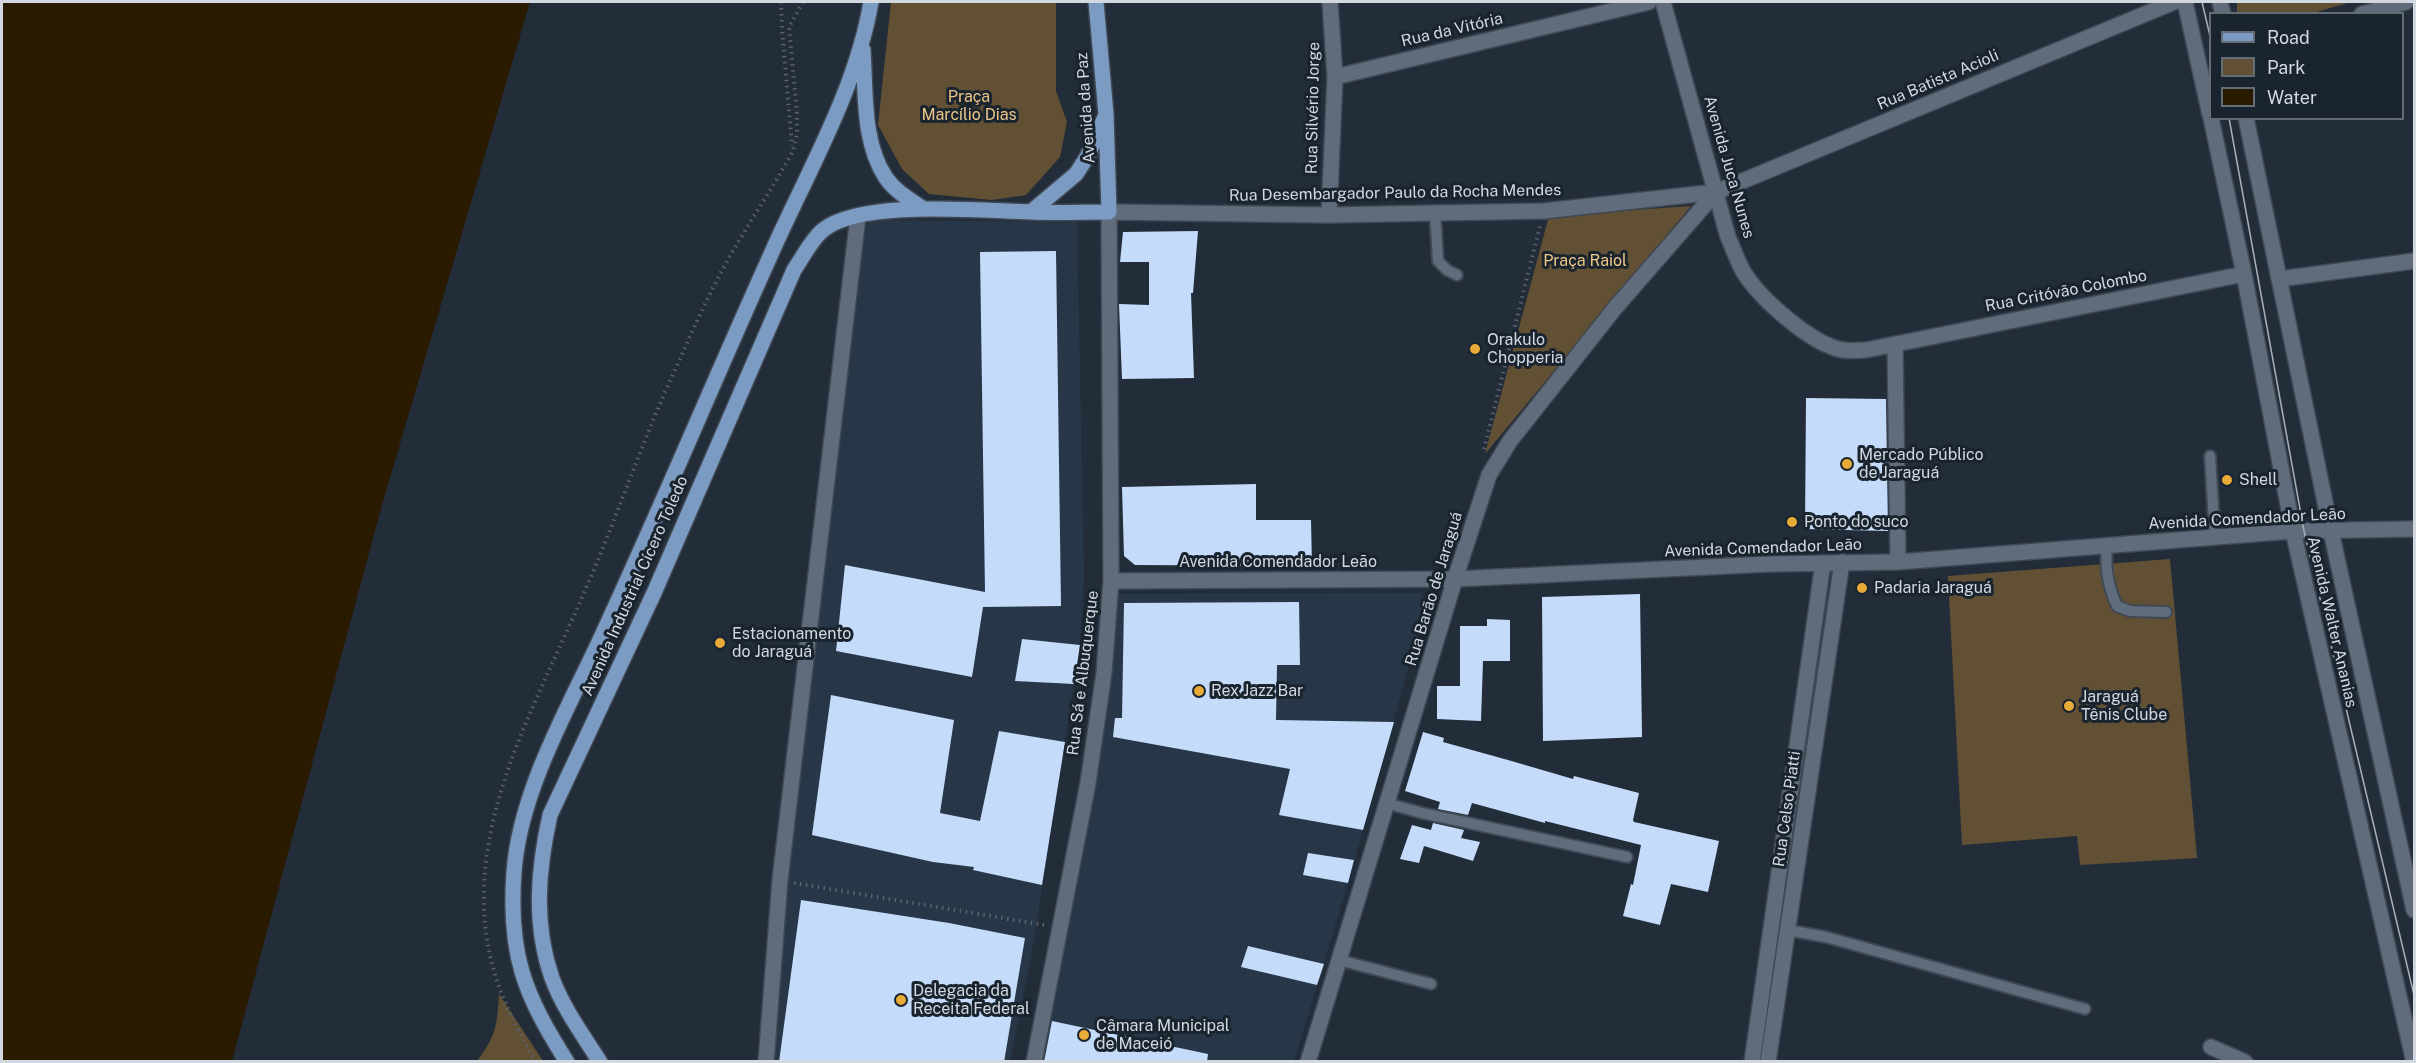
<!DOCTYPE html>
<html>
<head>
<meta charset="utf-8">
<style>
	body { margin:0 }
	#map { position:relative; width:2416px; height:1063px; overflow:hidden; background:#232d3a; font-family:"Public Sans",sans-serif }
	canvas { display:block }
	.frame { position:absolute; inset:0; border:3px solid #d2d8e0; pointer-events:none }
	.legend { position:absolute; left:2209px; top:12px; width:195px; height:108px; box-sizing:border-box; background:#1a242f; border:2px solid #646c76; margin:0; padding:8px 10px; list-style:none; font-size:18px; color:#d2d8e0 }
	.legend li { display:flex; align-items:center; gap:12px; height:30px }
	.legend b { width:30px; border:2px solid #646c76 }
</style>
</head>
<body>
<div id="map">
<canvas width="2416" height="1063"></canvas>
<div class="frame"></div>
<ul class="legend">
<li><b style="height:8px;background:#7b9bc2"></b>Road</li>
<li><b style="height:16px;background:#625034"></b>Park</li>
<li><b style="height:16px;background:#2a1a00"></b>Water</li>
</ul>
</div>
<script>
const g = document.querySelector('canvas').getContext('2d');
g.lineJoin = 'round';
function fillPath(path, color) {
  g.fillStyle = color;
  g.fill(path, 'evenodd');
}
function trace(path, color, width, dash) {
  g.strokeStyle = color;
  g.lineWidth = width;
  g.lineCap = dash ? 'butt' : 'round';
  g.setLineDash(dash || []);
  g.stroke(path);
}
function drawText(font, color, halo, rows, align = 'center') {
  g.font = font + ' "Public Sans",sans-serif';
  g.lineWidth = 6;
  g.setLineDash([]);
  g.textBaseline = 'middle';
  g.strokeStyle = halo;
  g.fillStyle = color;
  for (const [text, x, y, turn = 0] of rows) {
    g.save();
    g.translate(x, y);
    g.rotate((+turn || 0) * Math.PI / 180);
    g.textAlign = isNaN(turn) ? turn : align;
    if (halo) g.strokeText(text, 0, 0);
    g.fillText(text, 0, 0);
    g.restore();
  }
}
fillPath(new Path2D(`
	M 870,220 L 1077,222 L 1084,578 L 1080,645 L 1032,951 L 1010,1061 L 772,1062 L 797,771 L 862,229 Z
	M 1421,593 L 1426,604 L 1348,883 L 1294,1061 L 1037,1062 L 1113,594 Z`), '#283748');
fillPath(new Path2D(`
	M 891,2 L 1056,2 L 1056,91 L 1067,122 L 1060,157 L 1026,195 L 992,200 L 929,194 L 902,169 L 878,125 Z
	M 2237,2 L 2351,2 L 2313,13 L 2237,13 Z
	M 1691,206 L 1485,454 L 1549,216 Z
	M 2170,559 L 2197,858 L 2080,865 L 2077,836 L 1962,845 L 1948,576 Z
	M 499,994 L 543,1061 L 477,1061 C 496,1036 497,1026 499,994 Z`), '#625034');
fillPath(new Path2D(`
	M 2,2 L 530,2 L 382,505 L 232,1061 L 2,1061 Z`), '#2a1a00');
fillPath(new Path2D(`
	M 1198,231 L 1193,293 L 1191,293 L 1194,378 L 1122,379 L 1119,304 L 1149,305 L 1149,262 L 1120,262 L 1123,232 Z
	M 1056,251 L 1061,606 L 983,607 L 972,677 L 836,651 L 845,565 L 985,592 L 980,252 Z
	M 1806,398 L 1886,399 L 1888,531 L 1805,529 Z
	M 1256,484 L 1256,520 L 1311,520 L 1312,566 L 1135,565 L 1124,556 L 1122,487 Z
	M 1640,594 L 1642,737 L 1543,741 L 1542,597 Z
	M 1299,602 L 1300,665 L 1277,665 L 1276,720 L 1394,722 L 1363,830 L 1279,815 L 1290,769 L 1113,737 L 1115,718 L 1122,718 L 1124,603 Z
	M 1487,619 L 1510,620 L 1510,661 L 1483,661 L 1481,721 L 1437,719 L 1437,686 L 1460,686 L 1460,626 L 1487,626 Z
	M 1022,639 L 1080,645 L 1074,684 L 1015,681 Z
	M 831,695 L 954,720 L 940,813 L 980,821 L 999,731 L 1065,742 L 1042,885 L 973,870 L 974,867 L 933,862 L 812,835 Z
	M 1423,732 L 1444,738 L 1443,742 L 1508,760 L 1573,779 L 1574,776 L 1639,793 L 1633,820 L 1634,822 L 1719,841 L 1708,892 L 1671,884 L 1660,925 L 1623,916 L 1631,884 L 1633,885 L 1641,845 L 1545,821 L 1545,823 L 1472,803 L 1468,815 L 1438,809 L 1440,802 L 1405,791 Z
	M 1433,823 L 1464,830 L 1461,838 L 1480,842 L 1473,861 L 1424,846 L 1419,863 L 1400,859 L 1412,825 L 1431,830 Z
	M 1308,853 L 1354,860 L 1348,883 L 1303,875 Z
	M 801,900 L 949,923 L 1025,938 L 1004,1062 L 779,1062 Z
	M 1248,946 L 1324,964 L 1317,985 L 1241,967 Z
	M 1052,1021 L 1208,1054 L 1207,1062 L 1044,1062 Z`), '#c4dcfa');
const lane = new Path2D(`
	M 1435,212 L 1438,261 L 1447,270 L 1457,275
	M 2210,456 L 2215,538
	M 2107,546 C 2105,566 2108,587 2117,606 L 2130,611 L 2166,612
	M 1386,803 L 1422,813 L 1627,857
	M 1787,930 L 1826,937 L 2085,1009
	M 1339,960 L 1431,984`);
const street = new Path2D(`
	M 1335,77 L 1649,2
	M 1329,215 L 1335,77 L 1330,2
	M 2279,279 L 2414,261
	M 2211,1047 L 2245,1062
	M 766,1062 L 780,880 L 858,216
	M 1752,1062 L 1823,563
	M 1768,1062 L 1842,562`);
const secondary = new Path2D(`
	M 1663,2 L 1728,237 C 1733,248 1737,260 1743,271 C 1759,298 1812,345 1843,350 C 1850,351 1859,350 1866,350 L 2244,274
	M 2185,2 L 2210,115
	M 2220,2 L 2223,14
	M 2362,14 L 2406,2
	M 2211,118 L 2244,274 L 2293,531 L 2414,1062
	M 2246,118 L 2331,531 L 2414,910
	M 1895,344 L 1898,562
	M 1111,581 L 1455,579 L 1770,564 L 1898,562 L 2293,531 L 2414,529
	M 1034,1062 L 1088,783 L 1104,673 L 1111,581 L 1109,212 L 1329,215 L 1544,211 L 1716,192 L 2174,2
	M 1308,1062 L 1455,579 L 1489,475 L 1510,441 L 1615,308 L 1716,192`);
const primary = new Path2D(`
	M 863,50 C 866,92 862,142 886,178 C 895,191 909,199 922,208
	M 1031,212 L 1076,174 L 1087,157 L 1105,117
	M 567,1062 C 524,994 508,954 514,872 C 520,789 570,706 604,631 C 662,506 715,378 772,252 C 808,171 856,90 871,2
	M 600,1062 C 583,1035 563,1008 552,978 C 533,924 538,869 550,815 L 654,593 L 794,270 C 803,257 811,240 823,230 C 861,199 982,211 1031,212 C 1057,213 1083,212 1109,212 L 1106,114 L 1096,2`);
trace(lane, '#3f4853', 14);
trace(street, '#3f4853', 18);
trace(secondary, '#3f4853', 18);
trace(primary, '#3f4853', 18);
trace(new Path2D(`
	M 781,2 L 782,29 L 792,146
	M 1484,449 L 1540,226
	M 794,883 L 1044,925
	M 536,1062 C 502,1005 482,956 484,889 C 487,786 543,688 583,595 C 616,521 641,443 675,370 C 692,332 709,293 729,258 C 749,222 773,188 793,151 L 797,134 L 797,113 L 789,27 L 803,2`), '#59626d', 4, [1.5, 4.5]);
trace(lane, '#606c7b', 10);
trace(street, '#606c7b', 15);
trace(secondary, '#606c7b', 15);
trace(primary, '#7b9bc2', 15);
trace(new Path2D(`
	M 2202,2 L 2210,36
	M 2229,118 L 2304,531 L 2414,995`), '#a8afb9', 1.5);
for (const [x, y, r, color] of [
	[1475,349,6,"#e9ab38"],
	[1847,464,6,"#e9ab38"],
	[2227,480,6,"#e9ab38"],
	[1792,522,6,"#e9ab38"],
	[1862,588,6,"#e9ab38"],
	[720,643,6,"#e9ab38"],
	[1199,691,6,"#e9ab38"],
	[2069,706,6,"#e9ab38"],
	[901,1000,6,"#e9ab38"],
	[1084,1035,6,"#e9ab38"]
]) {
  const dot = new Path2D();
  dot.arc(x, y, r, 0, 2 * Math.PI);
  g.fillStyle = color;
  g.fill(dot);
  trace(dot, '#1a242f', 2);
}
drawText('16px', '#d2d8e0', '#1a242f', [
	["Rua da Vitória",1452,30,-13],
	["Rua Batista Acioli",1938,80,-23],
	["Avenida da Paz",1086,108,-94],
	["Rua Silvério Jorge",1313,108,-89],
	["Avenida Juca Nunes",1729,167,74],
	["Rua Desembargador Paulo da Rocha Mendes",1395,193,-1],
	["Rua Critóvão Colombo",2066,291,-11],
	["Avenida Comendador Leão",2247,519,-3],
	["Avenida Comendador Leão",1763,548,-2],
	["Avenida Comendador Leão",1278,562],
	["Avenida Industrial Cícero Toledo",635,586,-66],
	["Rua Barão de Jaraguá",1434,589,-73],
	["Avenida Walter Ananias",2332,622,77],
	["Rua Sá e Albuquerque",1083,673,-83],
	["Rua Celso Piatti",1787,809,-82]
]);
drawText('16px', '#edc687', '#1a242f', [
	["Praça",969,97],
	["Marcílio Dias",969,115],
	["Praça Raiol",1585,261]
]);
drawText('16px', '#d2d8e0', '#1a242f', [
	["Orakulo",1487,340],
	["Chopperia",1487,358],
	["Mercado Público",1859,455],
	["de Jaraguá",1859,473],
	["Shell",2239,480],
	["Ponto do suco",1804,522],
	["Padaria Jaraguá",1874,588],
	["Estacionamento",732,634],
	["do Jaraguá",732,652],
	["Rex Jazz Bar",1211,691],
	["Jaraguá",2081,697],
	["Tênis Clube",2081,715],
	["Delegacia da",913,991],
	["Receita Federal",913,1009],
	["Câmara Municipal",1096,1026],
	["de Maceió",1096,1044]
], 'left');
</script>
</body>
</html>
